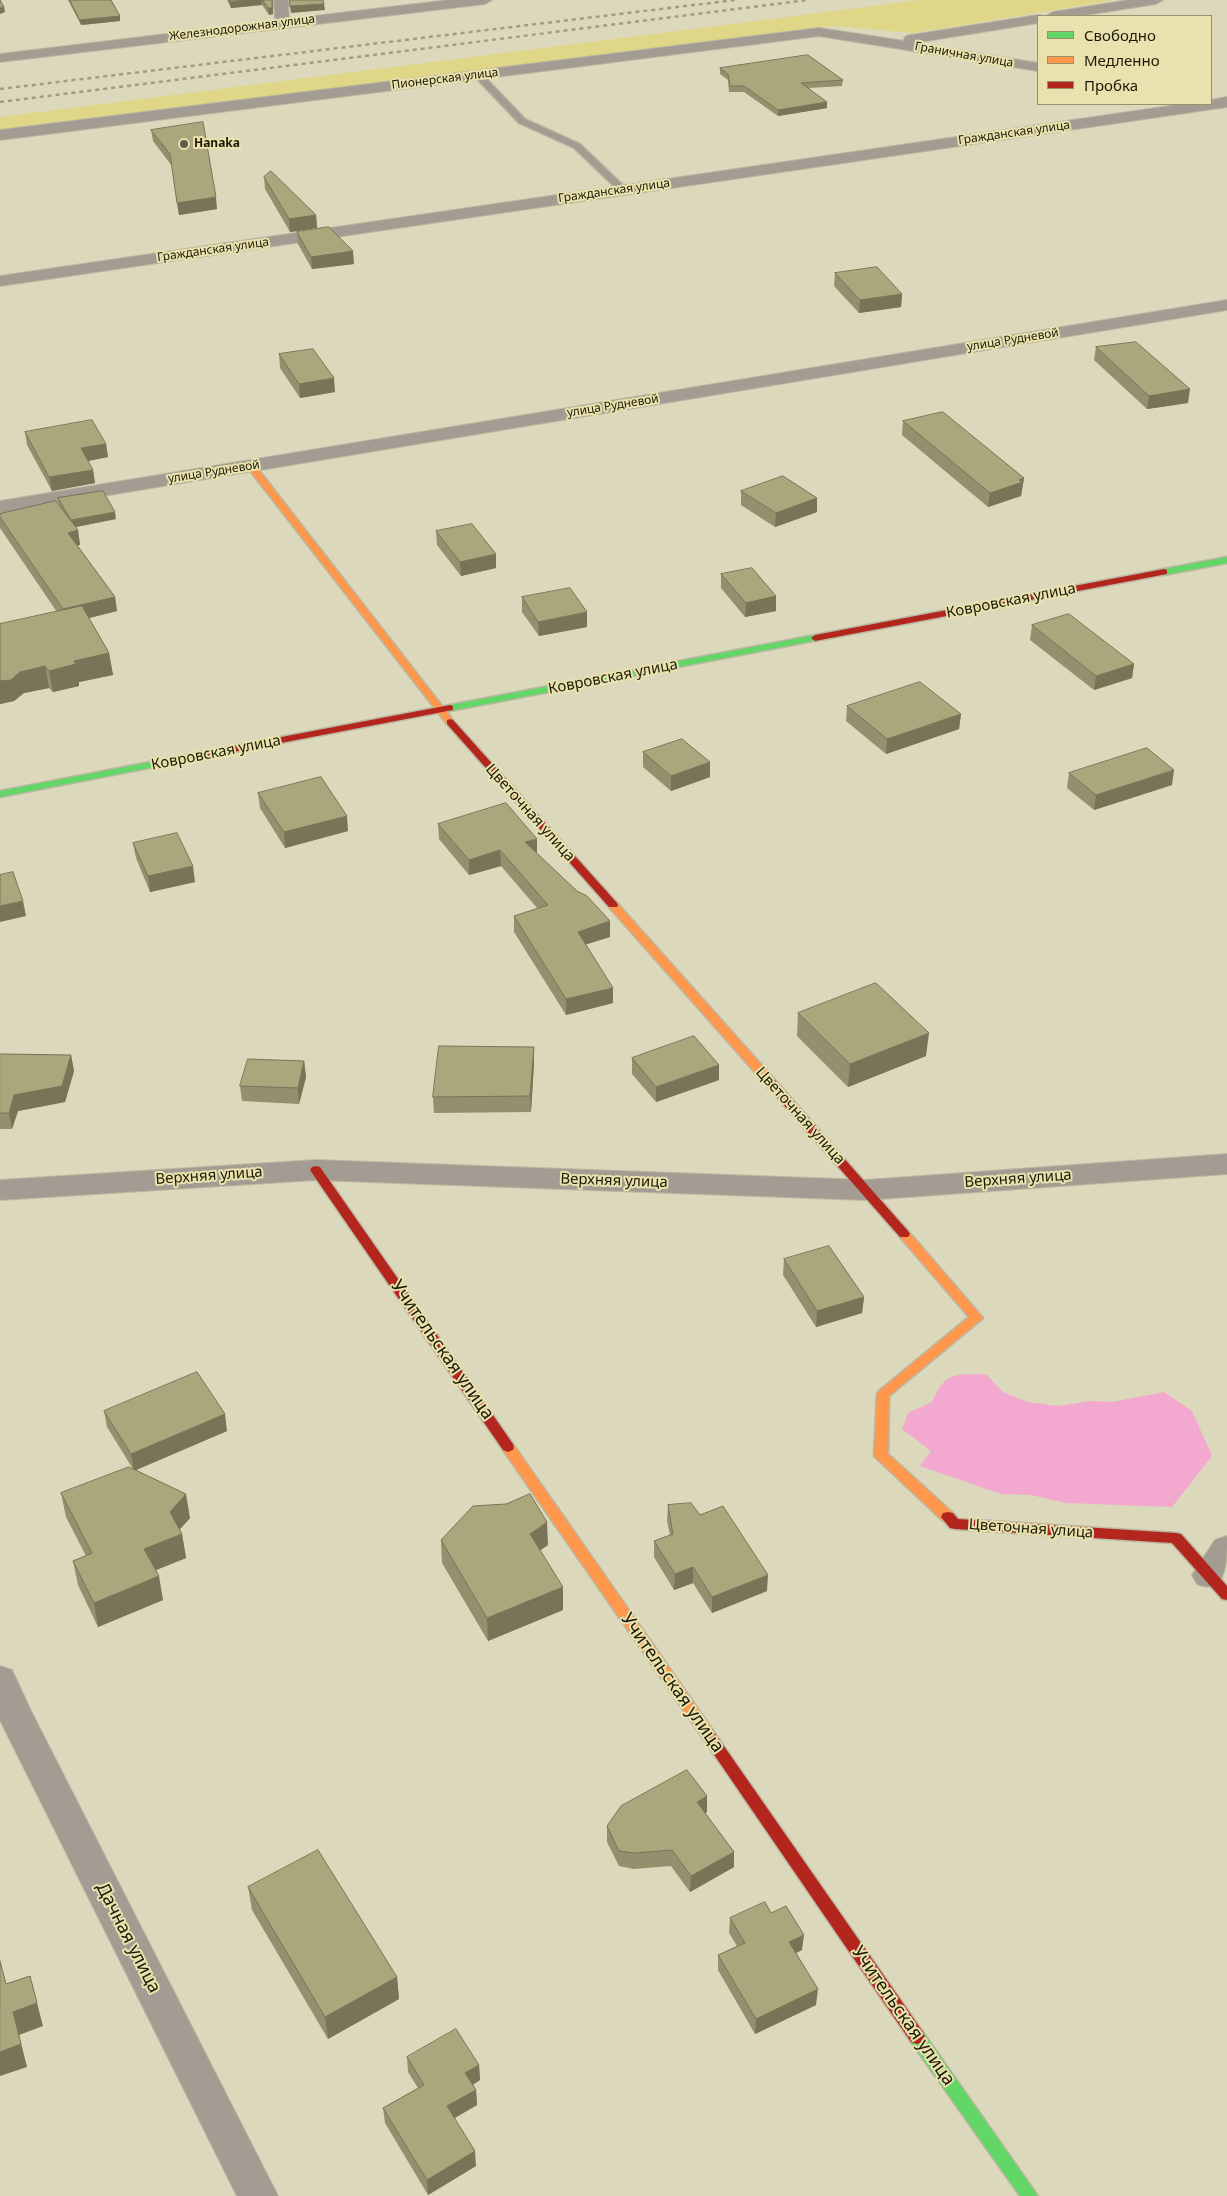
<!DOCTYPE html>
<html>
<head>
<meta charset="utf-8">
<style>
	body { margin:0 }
	#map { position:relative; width:1227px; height:2196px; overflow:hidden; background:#dcd8bb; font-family:"Noto Sans",sans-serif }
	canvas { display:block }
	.legend { position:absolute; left:1037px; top:15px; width:175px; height:90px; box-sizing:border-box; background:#e9e2ae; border:1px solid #97926b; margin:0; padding:6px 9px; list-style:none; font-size:15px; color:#1d1b07 }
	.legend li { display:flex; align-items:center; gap:10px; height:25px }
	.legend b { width:25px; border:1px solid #97926b }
</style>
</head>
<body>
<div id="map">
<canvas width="1227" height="2196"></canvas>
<ul class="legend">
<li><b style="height:6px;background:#63d668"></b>Свободно</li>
<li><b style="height:6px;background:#ff974d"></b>Медленно</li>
<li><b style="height:6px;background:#b3261e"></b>Пробка</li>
</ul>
</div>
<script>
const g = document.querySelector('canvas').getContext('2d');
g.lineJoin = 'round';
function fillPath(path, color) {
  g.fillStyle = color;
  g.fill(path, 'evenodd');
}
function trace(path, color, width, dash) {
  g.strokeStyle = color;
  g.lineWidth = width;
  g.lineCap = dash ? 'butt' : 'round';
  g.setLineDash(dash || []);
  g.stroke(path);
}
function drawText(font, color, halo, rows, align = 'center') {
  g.font = font + ' "Noto Sans",sans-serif';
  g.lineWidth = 4;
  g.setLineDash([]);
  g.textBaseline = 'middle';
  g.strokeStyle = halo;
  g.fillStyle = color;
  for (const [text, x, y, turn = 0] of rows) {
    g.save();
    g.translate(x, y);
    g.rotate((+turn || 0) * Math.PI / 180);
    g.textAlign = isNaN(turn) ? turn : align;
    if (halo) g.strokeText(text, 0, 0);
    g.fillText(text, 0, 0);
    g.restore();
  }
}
fillPath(new Path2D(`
	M 921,0 L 1115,0 L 913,33 L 835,26 L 0,130 L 0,117 Z`), '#e0d687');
fillPath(new Path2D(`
	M 986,1374 L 1003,1392 L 1027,1402 L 1058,1406 L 1091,1401 L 1112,1402 L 1164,1392 L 1192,1411 L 1212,1456 L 1172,1507 L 1066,1503 L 1031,1495 L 1001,1494 L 920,1466 L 931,1451 L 902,1429 L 908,1413 L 932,1402 C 946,1370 955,1375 986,1374 Z`), '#f3a9cf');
const lane = new Path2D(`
	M 478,72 L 481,73 L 525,119 L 580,144 L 626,188 L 626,192 L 620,192 L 574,148 L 519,123 L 475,77 L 474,75 Z`);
const street = new Path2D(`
	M 274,0 L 288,0 L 289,19 L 449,0 L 492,0 L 485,4 L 0,62 L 0,54 L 275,21 Z
	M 1129,0 L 1163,0 L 1156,4 L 1079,16 L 1046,16 L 1053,12 Z
	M 1038,15 L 1043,16 L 1038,16 L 1038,23 L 914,43 L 1038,63 L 1038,71 L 819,36 L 0,140 L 0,130 L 819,28 L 905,41 L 904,39 L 906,36 L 911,35 Z
	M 1227,97 L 1227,107 L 0,286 L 0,276 L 1183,104 L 1211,104 L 1211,100 Z
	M 1227,300 L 1227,310 L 0,513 L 0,501 Z
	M 1227,1154 L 1227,1174 L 866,1200 L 316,1180 L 0,1200 L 0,1180 L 316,1160 L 866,1180 Z
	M 1227,1536 C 1227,1560 1227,1597 1197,1584 L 1192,1575 L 1215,1540 Z
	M 0,1666 L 12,1670 L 31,1711 L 278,2196 L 237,2196 L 0,1720 Z`);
const fast = new Path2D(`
	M 1227,557 L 1227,563 L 1164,575 L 1160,572 L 1164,569 Z
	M 815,635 L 818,636 L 818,640 L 450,711 L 445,708 L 450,705 Z
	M 197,753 L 202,756 L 200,758 L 0,797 L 0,791 Z
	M 917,2030 L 923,2032 L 1038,2196 L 1020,2196 L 911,2042 L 909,2037 L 911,2032 Z`);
const slow = new Path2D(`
	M 248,464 L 254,464 L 453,720 L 453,724 L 447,724 L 248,468 Z
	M 613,902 L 617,903 L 775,1080 L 777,1083 L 775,1086 L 767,1086 L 609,907 L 608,905 Z
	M 904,1230 L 908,1231 L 983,1318 L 889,1396 L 888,1454 L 953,1513 L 955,1517 L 953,1521 L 948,1522 L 943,1521 L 874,1456 L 877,1394 L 879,1391 L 969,1317 L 900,1237 L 898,1234 L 900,1231 Z
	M 508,1442 L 513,1444 L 712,1729 L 714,1733 L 712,1737 L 707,1739 L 702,1737 L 503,1450 L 502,1447 L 503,1444 Z`);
const jam = new Path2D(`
	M 1164,569 L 1167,570 L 1167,574 L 815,641 L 811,638 L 815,635 Z
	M 450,705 L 453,706 L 453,710 L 197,759 L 192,756 L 197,753 Z
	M 450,719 L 453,720 L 617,903 L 618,905 L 617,907 L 609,907 L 447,724 L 447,720 Z
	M 771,1079 L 775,1080 L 908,1231 L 910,1234 L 908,1237 L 900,1237 L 767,1086 L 765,1083 Z
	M 316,1166 L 320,1167 L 513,1444 L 514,1447 L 513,1450 L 508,1452 L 503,1450 L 312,1173 L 310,1170 L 312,1167 Z
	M 948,1512 L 953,1513 L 958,1519 L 1176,1533 L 1181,1534 L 1227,1586 L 1227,1600 L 1222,1599 L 1172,1543 L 955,1529 L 950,1528 L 941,1517 L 943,1513 Z
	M 707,1727 L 712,1729 L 923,2032 L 925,2037 L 923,2042 L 917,2044 L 911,2042 L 702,1737 L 700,1733 L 702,1729 Z`);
trace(lane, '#bbb7a1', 3);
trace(street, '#bbb7a1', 2);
trace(fast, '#bbb7a1', 3);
trace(slow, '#bbb7a1', 3);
trace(jam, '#bbb7a1', 3);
fillPath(lane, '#a39c92');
fillPath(street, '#a39c92');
fillPath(fast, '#63d668');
fillPath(slow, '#ff974d');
fillPath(jam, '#b3261e');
trace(new Path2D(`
	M 0,89 L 735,0
	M 0,102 L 808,0`), '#a09c8b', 2.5, [4, 4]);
fillPath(new Path2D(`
	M 68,0 L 111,0 L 120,16 L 120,21 L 81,25 Z
	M 227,0 L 273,0 L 273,14 L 269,15 L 262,5 L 231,8 Z
	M 720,68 L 843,80 L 842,86 L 809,88 L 827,108 L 778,116 L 744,92 L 729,92 L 728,80 L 720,74 Z
	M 151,130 L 217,209 L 179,215 L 172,166 L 153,141 Z
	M 264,177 L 316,215 L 317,228 L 290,232 L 265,189 Z
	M 297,232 L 354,264 L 312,269 L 298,244 Z
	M 835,273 L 902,294 L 901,307 L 859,313 L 834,286 Z
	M 1096,347 L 1188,403 L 1147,409 L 1094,360 Z
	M 279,354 L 335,392 L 300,398 L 280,368 Z
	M 903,421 L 1024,478 L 1021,496 L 988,507 L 902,435 Z
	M 25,432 L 106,444 L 108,457 L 88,461 L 93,470 L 95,483 L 52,491 L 27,445 Z
	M 741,491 L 817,498 L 817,512 L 775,527 L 741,505 Z
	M 58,498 L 116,519 L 75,527 L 78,530 L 80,545 L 77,545 L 115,597 L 117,611 L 89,618 L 109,653 L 113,675 L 79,682 L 79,686 L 53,692 L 49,688 L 24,693 L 14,701 L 0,704 L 0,624 L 57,612 L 0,528 L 0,514 L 59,505 Z
	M 436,531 L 496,568 L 461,576 L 437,545 Z
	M 721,574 L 776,596 L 776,611 L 745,617 L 721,588 Z
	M 522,597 L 587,627 L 539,636 L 522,612 Z
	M 1032,625 L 1134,664 L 1132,678 L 1094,690 L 1030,640 Z
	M 847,706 L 961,714 L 959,729 L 886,754 L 846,721 Z
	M 643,752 L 710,777 L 671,791 L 643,767 Z
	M 1069,773 L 1172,785 L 1094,810 L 1067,788 Z
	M 258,793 L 348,831 L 285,848 L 260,808 Z
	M 438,824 L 537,854 L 610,937 L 586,944 L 613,1003 L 566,1015 L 514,932 L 514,916 L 538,909 L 501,866 L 469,875 L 439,839 Z
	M 133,843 L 195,882 L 150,892 L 136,858 Z
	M 798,1013 L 926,1056 L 848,1087 L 797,1036 Z
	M 534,1047 L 534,1063 L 531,1112 L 434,1113 L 433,1097 Z
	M 0,1054 L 71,1055 L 74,1071 L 65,1102 L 18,1111 L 12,1129 L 0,1129 Z
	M 632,1058 L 719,1065 L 719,1080 L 656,1102 L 632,1074 Z
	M 304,1061 L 306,1077 L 299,1104 L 242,1101 L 240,1086 Z
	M 784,1259 L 864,1297 L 862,1313 L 816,1327 L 783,1275 Z
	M 104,1411 L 227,1431 L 135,1470 L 190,1518 L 179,1530 L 182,1534 L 186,1558 L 155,1570 L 163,1600 L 98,1627 L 78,1585 L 73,1561 L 86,1556 L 66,1517 L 61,1493 L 133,1469 L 107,1427 Z
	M 668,1505 L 700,1515 L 767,1591 L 712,1613 L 693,1583 L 674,1590 L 654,1557 L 654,1541 L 670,1535 L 667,1521 Z
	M 441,1540 L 548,1545 L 540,1550 L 563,1610 L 488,1641 L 442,1563 Z
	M 707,1796 L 707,1812 L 705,1813 L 734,1852 L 734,1867 L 690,1892 L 671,1866 L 634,1869 L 619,1866 L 607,1842 L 607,1826 Z
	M 248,1887 L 397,1977 L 399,1999 L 328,2039 L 252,1910 Z
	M 771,1913 L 802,1950 L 796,1953 L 816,2005 L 755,2034 L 718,1970 L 718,1955 L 737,1946 L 729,1933 L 730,1918 Z
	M 407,2057 L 479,2065 L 480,2080 L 473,2085 L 476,2090 L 477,2105 L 455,2118 L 476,2166 L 428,2195 L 385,2123 L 383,2108 L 418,2088 L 408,2072 Z`), '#948f6c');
fillPath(new Path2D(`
	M 247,0 L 262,0 L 262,5 L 231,8 L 230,2 Z
	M 272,0 L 273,14 L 269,15 L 268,8 Z
	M 324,4 L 325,10 L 291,13 L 290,6 Z
	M 4,7 L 5,12 L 0,14 L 0,8 Z
	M 120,16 L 120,21 L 81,25 L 80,20 Z
	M 827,102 L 827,108 L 778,116 L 778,110 Z
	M 216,197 L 217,209 L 179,215 L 177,203 Z
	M 316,215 L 317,228 L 290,232 L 289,219 Z
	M 353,251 L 354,264 L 312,269 L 311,257 Z
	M 902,294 L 901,307 L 859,313 L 860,300 Z
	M 334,378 L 335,392 L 300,398 L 299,384 Z
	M 1190,389 L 1188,403 L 1147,409 L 1149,396 Z
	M 106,444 L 108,457 L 83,462 L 81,448 Z
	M 93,470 L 95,483 L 52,491 L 49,477 Z
	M 1024,478 L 1021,496 L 988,507 L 990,493 Z
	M 817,498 L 817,512 L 775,527 L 776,513 Z
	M 115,512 L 116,519 L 71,528 L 70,521 Z
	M 78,530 L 80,545 L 70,547 L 68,533 Z
	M 496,554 L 496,568 L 461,576 L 460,562 Z
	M 776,596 L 776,611 L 745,617 L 746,603 Z
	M 115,597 L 117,611 L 65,624 L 63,609 Z
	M 587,612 L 587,627 L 539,636 L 538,622 Z
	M 109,653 L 113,675 L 79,682 L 79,686 L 53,692 L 49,671 L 74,661 Z
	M 1134,664 L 1132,678 L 1094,690 L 1096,676 Z
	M 45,666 L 49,688 L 24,693 L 14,701 L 0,704 L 0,681 L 20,672 Z
	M 961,714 L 959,729 L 886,754 L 887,739 Z
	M 710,762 L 710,777 L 671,791 L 671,776 Z
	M 1174,770 L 1172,785 L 1094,810 L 1096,795 Z
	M 347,816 L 348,831 L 285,848 L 284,832 Z
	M 537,839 L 537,854 L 525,842 Z
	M 500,850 L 501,866 L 469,875 L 469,860 Z
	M 193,866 L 195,882 L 150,892 L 148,876 Z
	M 23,901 L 26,916 L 0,922 L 0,906 Z
	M 610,921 L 610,937 L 578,947 L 578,932 Z
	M 613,988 L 613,1003 L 566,1015 L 566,999 Z
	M 929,1033 L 926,1056 L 848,1087 L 850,1064 Z
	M 534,1047 L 534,1063 L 531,1112 L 530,1096 Z
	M 71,1055 L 74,1071 L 65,1102 L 18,1111 L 12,1129 L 9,1113 L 14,1095 Z
	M 304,1061 L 306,1077 L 299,1104 L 298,1088 Z
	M 719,1065 L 719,1080 L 656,1102 L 656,1087 Z
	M 864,1297 L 862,1313 L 816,1327 L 817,1311 Z
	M 225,1414 L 227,1431 L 134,1471 L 131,1454 Z
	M 186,1494 L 190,1518 L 174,1536 L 170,1512 Z
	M 547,1522 L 548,1545 L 531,1557 L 530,1534 Z
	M 182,1534 L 186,1558 L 149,1573 L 144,1549 Z
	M 693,1567 L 693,1583 L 674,1590 L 675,1574 Z
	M 768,1575 L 767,1591 L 712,1613 L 712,1597 Z
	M 159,1576 L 163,1600 L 98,1627 L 94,1603 Z
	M 563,1587 L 563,1610 L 488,1641 L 487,1618 Z
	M 707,1796 L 707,1812 L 696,1818 L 697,1802 Z
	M 734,1852 L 734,1867 L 690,1892 L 691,1876 Z
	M 804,1935 L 802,1950 L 788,1957 L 789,1942 Z
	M 30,1976 L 43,2026 L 19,2035 L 27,2067 L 0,2076 L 0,2052 L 13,2012 Z
	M 397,1977 L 399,1999 L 328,2039 L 325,2017 Z
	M 818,1989 L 816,2005 L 755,2034 L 756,2019 Z
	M 479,2065 L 480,2080 L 466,2088 L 465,2073 Z
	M 476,2090 L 477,2105 L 449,2121 L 447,2106 Z
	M 475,2151 L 476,2166 L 428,2195 L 427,2180 Z`), '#787458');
const building = new Path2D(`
	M 0,0 L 4,7 L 0,8 Z
	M 70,0 L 111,0 L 120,16 L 80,20 Z
	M 230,0 L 247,0 L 230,2 Z
	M 263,0 L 272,0 L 272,8 L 268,8 Z
	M 290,0 L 323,0 L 324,4 L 290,6 Z
	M 808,55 L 843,80 L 801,83 L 827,102 L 778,110 L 744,86 L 730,86 L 728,74 L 720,68 Z
	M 203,122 L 216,197 L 177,203 L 170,154 L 151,130 Z
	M 271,171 L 316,215 L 289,219 L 264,177 Z
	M 329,227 L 353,251 L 311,257 L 297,232 Z
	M 877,267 L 902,294 L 860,300 L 835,273 Z
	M 1136,342 L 1190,389 L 1149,396 L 1096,347 Z
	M 313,349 L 334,378 L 299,384 L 279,354 Z
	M 943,412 L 1024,478 L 1019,480 L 1023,482 L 990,493 L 903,421 Z
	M 92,420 L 106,444 L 81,448 L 93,470 L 49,477 L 25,432 Z
	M 783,476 L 817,498 L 776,513 L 741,491 Z
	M 103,491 L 115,512 L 71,520 L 58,498 Z
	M 56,501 L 78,530 L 68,533 L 115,597 L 63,609 L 0,517 L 0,514 Z
	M 472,524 L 496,554 L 460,562 L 436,531 Z
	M 752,568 L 776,596 L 746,603 L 721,574 Z
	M 570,588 L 587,612 L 538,622 L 522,597 Z
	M 82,606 L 109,653 L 74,661 L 76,664 L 49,671 L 45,666 L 20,672 L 11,680 L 0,681 L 0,624 Z
	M 1069,614 L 1134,664 L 1096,676 L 1032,625 Z
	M 920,682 L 961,714 L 887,739 L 847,706 Z
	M 682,739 L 710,762 L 671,776 L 643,752 Z
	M 1147,748 L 1174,770 L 1096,795 L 1069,773 Z
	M 321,777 L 347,816 L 284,832 L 258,793 Z
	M 506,803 L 537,839 L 525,842 L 577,891 L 587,896 L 610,921 L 578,932 L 613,988 L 566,999 L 514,916 L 548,905 L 500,850 L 469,860 L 438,824 Z
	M 177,833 L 193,866 L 148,876 L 133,843 Z
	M 13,872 L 23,901 L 0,906 L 0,875 Z
	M 876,983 L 929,1033 L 850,1064 L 798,1013 Z
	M 694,1036 L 719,1065 L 656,1087 L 632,1058 Z
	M 439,1046 L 534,1047 L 530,1096 L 433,1097 Z
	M 0,1054 L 71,1055 L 62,1086 L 14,1095 L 9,1113 L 0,1113 Z
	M 248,1059 L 304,1061 L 298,1088 L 240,1086 Z
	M 829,1246 L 864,1297 L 817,1311 L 784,1259 Z
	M 197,1372 L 225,1414 L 131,1454 L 104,1411 Z
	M 129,1467 L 186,1494 L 170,1512 L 182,1534 L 144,1549 L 159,1576 L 94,1603 L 73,1561 L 92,1553 L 61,1493 Z
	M 530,1494 L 547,1522 L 530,1534 L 563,1587 L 487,1618 L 441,1540 L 473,1506 L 506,1504 Z
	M 691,1503 L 700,1515 L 723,1506 L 768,1575 L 712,1597 L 693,1567 L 675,1574 L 654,1541 L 673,1534 L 668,1505 Z
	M 687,1770 L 707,1796 L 697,1802 L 734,1852 L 691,1876 L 672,1850 L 635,1853 L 619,1851 L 607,1826 L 621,1806 Z
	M 318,1850 L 397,1977 L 325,2017 L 248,1887 Z
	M 765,1902 L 771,1913 L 786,1906 L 804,1935 L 789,1942 L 818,1989 L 756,2019 L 718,1955 L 745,1943 L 730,1918 Z
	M 0,1961 L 6,1984 L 30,1976 L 37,2003 L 13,2012 L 21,2044 L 0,2052 Z
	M 456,2029 L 479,2065 L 465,2073 L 476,2090 L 447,2106 L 475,2151 L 427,2180 L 383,2108 L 424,2085 L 407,2057 Z`);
fillPath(building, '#aca67d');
trace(building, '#787458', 1);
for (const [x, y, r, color] of [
	[184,144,5,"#605d46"]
]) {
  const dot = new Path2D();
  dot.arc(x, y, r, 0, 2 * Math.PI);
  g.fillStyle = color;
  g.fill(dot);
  trace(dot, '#e9e2ae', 2);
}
drawText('12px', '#1d1b07', '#e9e2ae', [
	["Железнодорожная улица",242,28,-7],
	["Граничная улица",964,55,10],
	["Пионерская улица",445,79,-7],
	["Гражданская улица",1014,133,-8],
	["Гражданская улица",614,191,-8],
	["Гражданская улица",213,250,-8],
	["улица Рудневой",1013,340,-9],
	["улица Рудневой",613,406,-9],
	["улица Рудневой",214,472,-9]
]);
drawText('bold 12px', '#1d1b07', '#e9e2ae', [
	["Hanaka",194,144]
], 'left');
drawText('15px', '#1d1b07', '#e9e2ae', [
	["Ковровская улица",1011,601,-11],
	["Ковровская улица",613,677,-11],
	["Ковровская улица",216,753,-11],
	["Цветочная улица",530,813,48],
	["Цветочная улица",800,1116,48],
	["Верхняя улица",209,1176,-4],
	["Верхняя улица",1018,1179,-4],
	["Верхняя улица",614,1181,2],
	["Цветочная улица",1031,1529,4]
]);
drawText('18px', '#1d1b07', '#e9e2ae', [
	["Учительская улица",442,1350,55],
	["Учительская улица",672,1683,55],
	["Дачная улица",128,1938,63],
	["Учительская улица",903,2016,55]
]);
</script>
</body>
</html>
